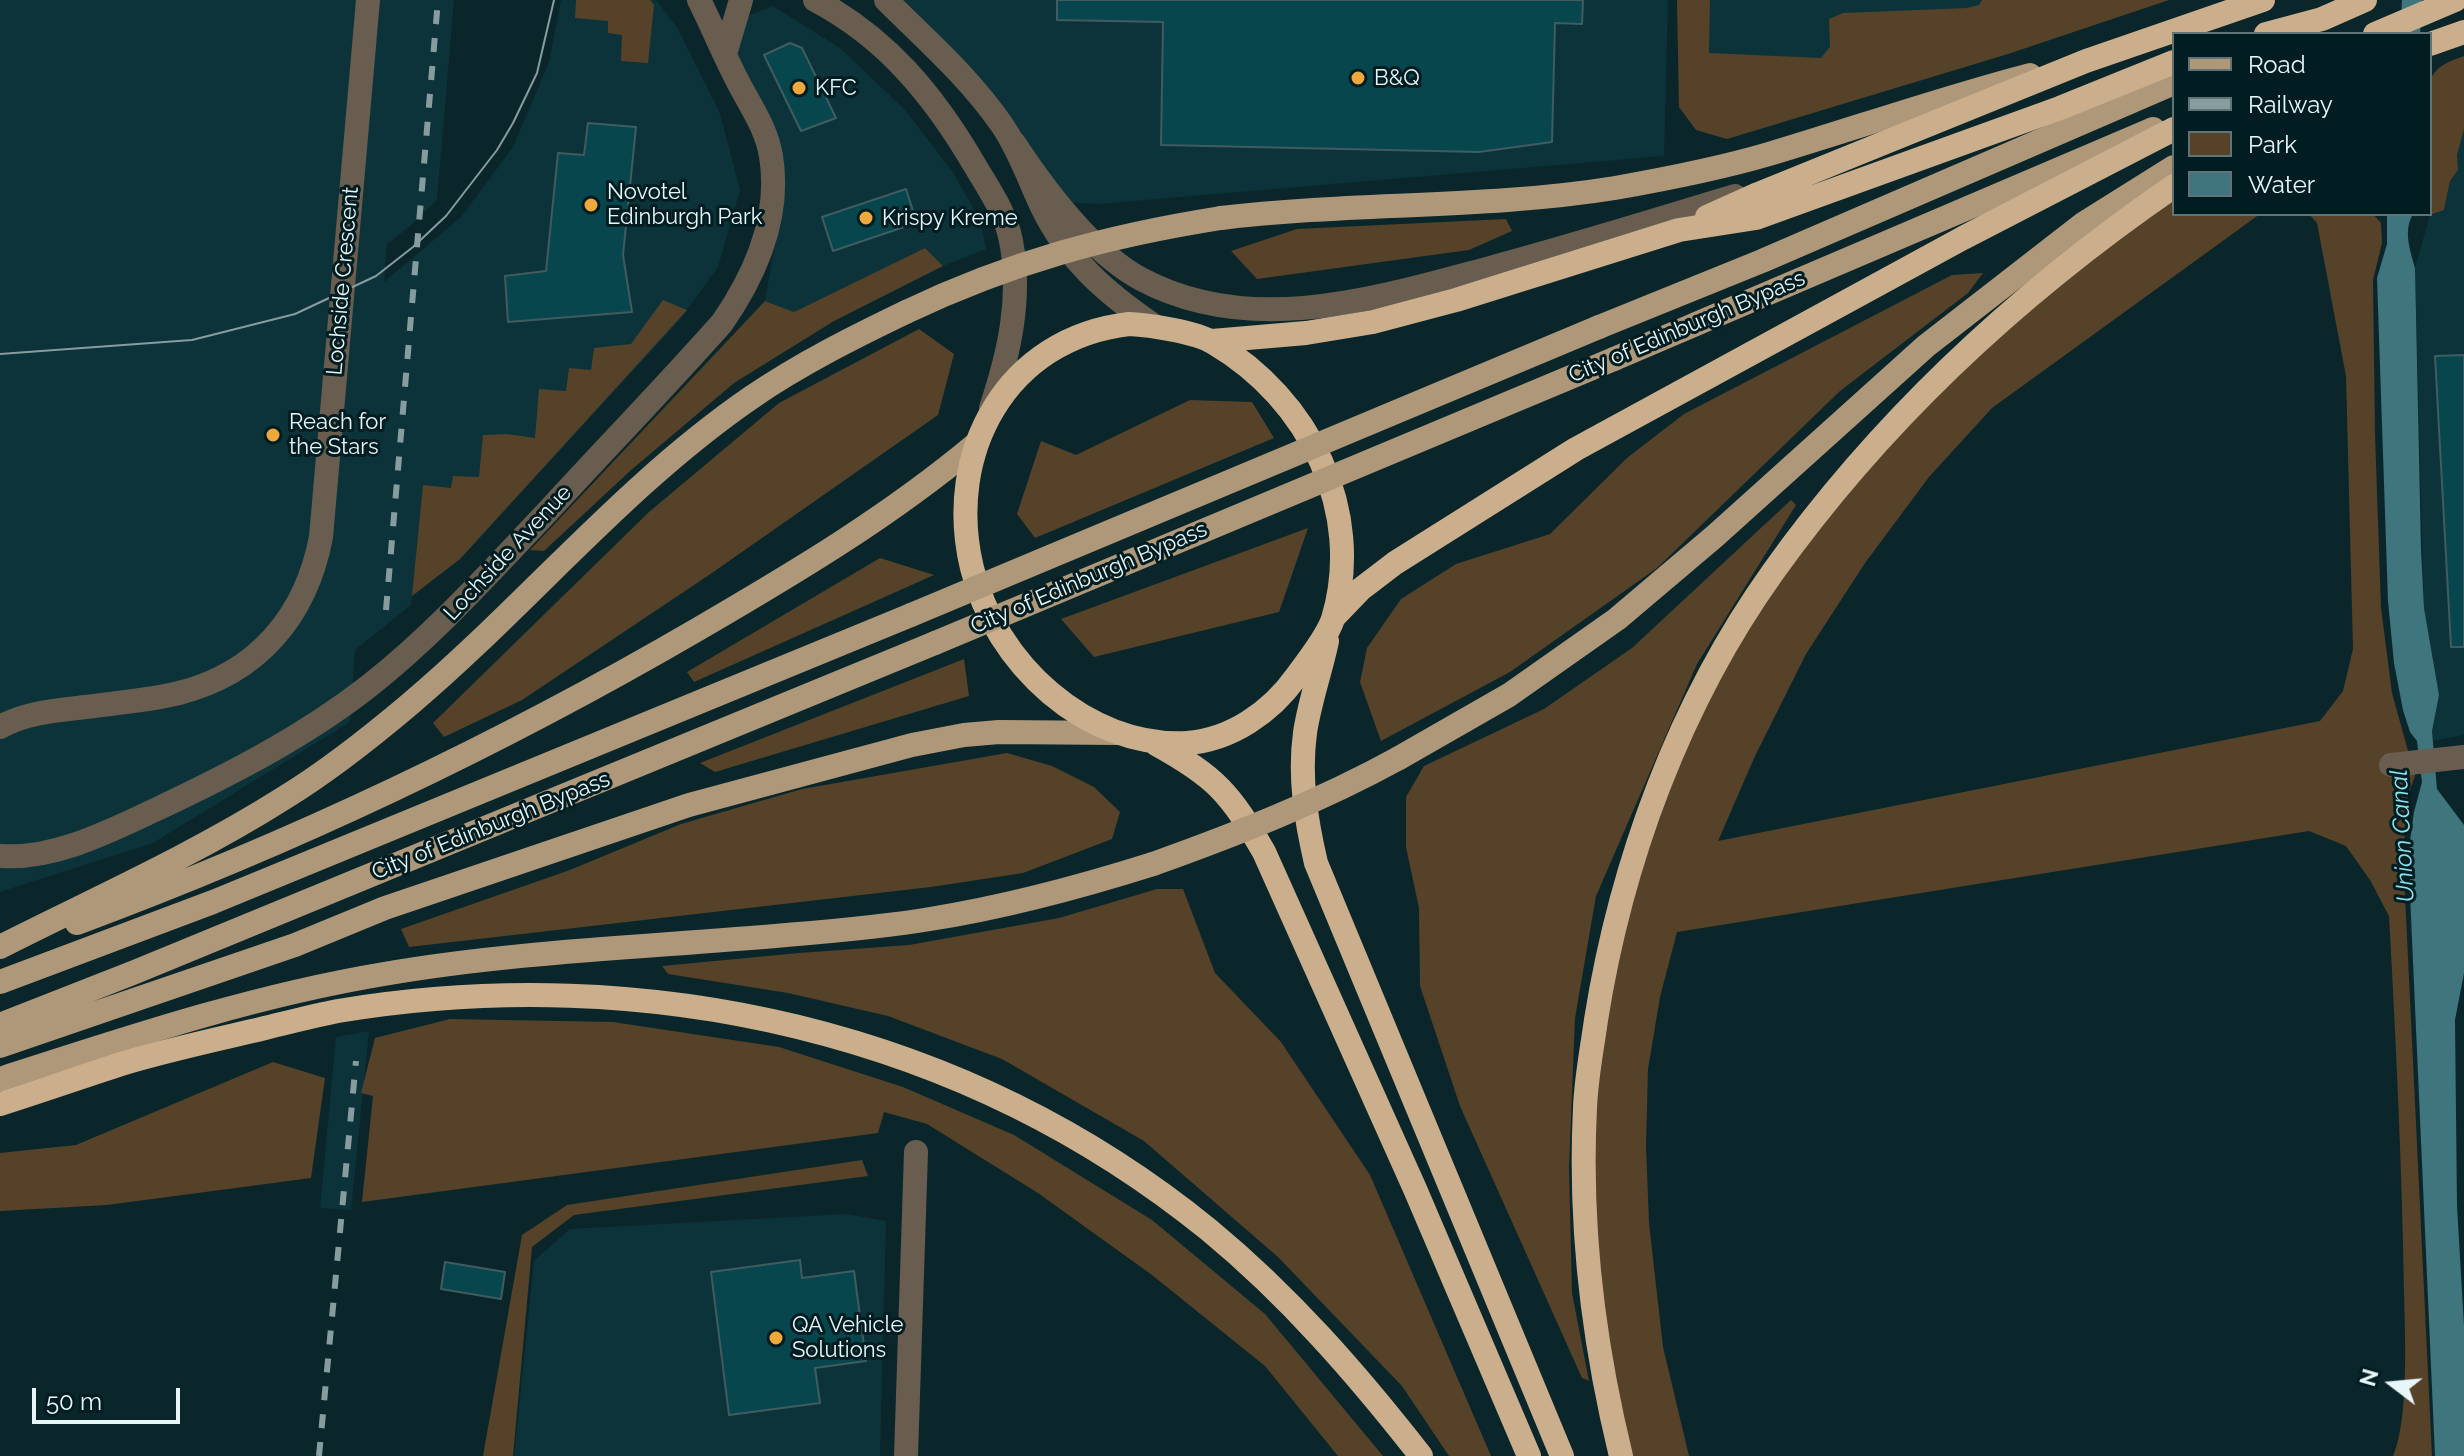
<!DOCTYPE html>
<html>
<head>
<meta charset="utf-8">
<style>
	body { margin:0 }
	#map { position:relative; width:2464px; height:1456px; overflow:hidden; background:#0b262a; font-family:Raleway,sans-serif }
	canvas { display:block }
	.legend { position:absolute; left:2172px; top:32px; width:260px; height:184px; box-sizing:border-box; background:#021d21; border:2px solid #5e7477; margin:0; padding:10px 14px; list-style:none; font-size:24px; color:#e7f7f9 }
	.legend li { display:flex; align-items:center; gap:16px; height:40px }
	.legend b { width:40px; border:2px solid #5e7477 }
	.north { position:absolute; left:2352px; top:1344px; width:80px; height:80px; -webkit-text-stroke:6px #021d21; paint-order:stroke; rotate:286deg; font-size:22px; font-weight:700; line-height:32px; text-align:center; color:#e7f7f9 }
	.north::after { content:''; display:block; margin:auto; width:28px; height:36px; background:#e7f7f9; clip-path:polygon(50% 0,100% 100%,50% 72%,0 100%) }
	.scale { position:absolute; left:32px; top:1388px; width:148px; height:36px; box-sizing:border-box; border:4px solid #e7f7f9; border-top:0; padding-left:10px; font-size:24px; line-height:28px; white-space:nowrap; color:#e7f7f9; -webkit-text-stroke:6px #021d21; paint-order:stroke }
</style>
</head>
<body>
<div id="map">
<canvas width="2464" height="1456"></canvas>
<ul class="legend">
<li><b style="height:10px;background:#af987a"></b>Road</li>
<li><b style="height:10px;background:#879c9f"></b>Railway</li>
<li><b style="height:22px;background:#554229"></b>Park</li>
<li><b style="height:22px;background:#3f757d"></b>Water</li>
</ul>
<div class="north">N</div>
<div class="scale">50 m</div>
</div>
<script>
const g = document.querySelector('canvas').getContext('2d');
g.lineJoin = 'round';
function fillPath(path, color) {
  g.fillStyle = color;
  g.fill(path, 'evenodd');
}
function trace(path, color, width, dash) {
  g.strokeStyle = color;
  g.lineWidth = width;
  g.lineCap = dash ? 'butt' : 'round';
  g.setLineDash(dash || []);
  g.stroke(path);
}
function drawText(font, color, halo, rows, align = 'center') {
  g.font = font + ' Raleway,sans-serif';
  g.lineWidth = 6;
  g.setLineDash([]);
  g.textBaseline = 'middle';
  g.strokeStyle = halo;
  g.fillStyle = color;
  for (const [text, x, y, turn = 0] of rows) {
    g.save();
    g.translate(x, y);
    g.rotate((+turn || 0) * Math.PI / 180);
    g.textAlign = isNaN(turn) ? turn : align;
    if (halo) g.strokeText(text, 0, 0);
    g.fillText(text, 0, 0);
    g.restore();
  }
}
fillPath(new Path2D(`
	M 0,0 L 454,0 L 437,200 L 409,227 L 387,244 L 384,282 L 461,217 L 513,147 L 549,62 L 561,0 L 656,0 L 677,27 L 720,113 L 740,190 L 718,267 L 679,321 L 460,559 L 412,596 L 411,605 L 355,650 L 350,722 L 153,843 L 0,892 Z
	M 886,0 L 1668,0 L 1664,156 L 1098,204 L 1059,202 Z
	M 1677,0 L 2169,0 L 2008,54 L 1727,139 L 1696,130 L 1679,107 Z
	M 773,6 L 840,48 L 905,110 L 952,171 L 980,219 L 986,249 L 943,266 L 925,248 L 794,312 L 765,301 L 783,197 L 734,58 L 745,17 Z
	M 2464,129 L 2464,735 L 2433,741 L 2432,731 L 2439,695 L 2424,608 L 2415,268 L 2430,215 L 2444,210 L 2450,181 L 2458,170 L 2457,155 Z
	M 369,1031 L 351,1210 L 320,1208 L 336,1037 Z
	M 846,1214 L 886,1221 L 880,1456 L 514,1456 L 534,1261 L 570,1229 Z`), '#0b3339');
fillPath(new Path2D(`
	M 576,0 L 650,0 L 654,5 L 648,63 L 621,61 L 622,35 L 608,33 L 608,21 L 575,18 Z
	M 1677,0 L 1710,0 L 1709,53 L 1821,58 L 1830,47 L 1829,19 L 1843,13 L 1967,8 L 1979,5 L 1982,0 L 2169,0 L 2008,54 L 1727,139 L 1696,130 L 1679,107 Z
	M 2464,56 L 2464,129 L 2457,155 L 2458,170 L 2450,181 L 2444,210 L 2430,215 L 2428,214 L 2430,214 L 2430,81 C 2435,66 2450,61 2464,56 Z
	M 2174,186 L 2174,214 L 2260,214 L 1992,408 L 1929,477 L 1865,563 L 1806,654 L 1755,756 L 1718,841 L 2320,721 L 2343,691 L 2353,649 L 2346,376 L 2317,223 L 2309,214 L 2373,214 L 2381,223 L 2382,243 L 2373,280 L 2375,435 L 2381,608 L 2392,693 L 2415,776 L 2408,795 L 2403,854 L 2432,1456 L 2393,1456 C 2409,1419 2405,1335 2404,1293 C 2402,1167 2396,1042 2389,916 L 2370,880 L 2346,846 L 2309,831 L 1677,932 L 1660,997 L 1648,1069 L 1646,1146 L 1649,1223 L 1663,1347 L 1689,1456 L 1621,1456 L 1586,1250 L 1604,973 L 1712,673 L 1907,409 Z
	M 1506,219 L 1512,231 L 1469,250 L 1257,279 L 1231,251 L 1297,229 Z
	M 925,248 L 943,266 L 834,321 L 734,383 L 630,471 L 544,551 L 530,550 L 765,301 L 794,312 Z
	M 1983,273 L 1968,293 L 1840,391 L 1657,568 L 1510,672 L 1381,741 L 1360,682 L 1367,648 L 1401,599 L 1456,564 L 1550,534 L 1627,458 L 1684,414 L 1952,275 Z
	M 663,300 L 687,310 L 460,559 L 412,596 L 423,485 L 451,488 L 453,476 L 479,477 L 483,435 L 507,434 L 535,438 L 539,389 L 566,391 L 569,368 L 591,370 L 594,348 L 631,344 Z
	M 919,329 L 954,354 L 938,415 L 709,575 L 522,700 L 444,737 L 433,723 L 649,512 L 779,403 Z
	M 1190,400 L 1252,402 L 1274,438 L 1035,538 L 1017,514 L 1041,441 L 1076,455 Z
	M 1791,500 L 1796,505 L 1697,664 L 1596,896 L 1575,1018 L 1569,1168 L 1572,1293 L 1589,1381 L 1582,1378 L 1460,1106 L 1420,986 L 1419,908 L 1406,847 L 1406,797 L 1424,766 L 1544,709 L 1632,648 Z
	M 1308,528 L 1279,612 L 1094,657 L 1061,619 Z
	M 880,558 L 934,575 L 694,682 L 687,672 Z
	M 964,659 L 969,696 L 715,772 L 700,763 Z
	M 1007,753 L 1052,766 L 1094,787 L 1120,812 L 1112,839 L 1023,873 L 931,887 L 409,947 L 401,929 L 570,870 L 681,824 L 802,789 Z
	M 1157,889 L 1183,889 L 1215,973 L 1281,1042 L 1370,1175 L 1491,1456 L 1449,1456 L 1402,1386 L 1278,1257 L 1144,1141 L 1002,1059 L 888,1016 L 788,993 L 668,974 L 662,966 L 799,953 L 909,945 L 1059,918 Z
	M 450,1019 L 613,1022 L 779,1047 L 903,1087 L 1014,1135 L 1152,1220 L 1265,1314 L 1383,1456 L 1338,1456 L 1265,1366 L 1152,1275 L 1038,1193 L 927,1124 L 884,1112 L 878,1133 L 362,1202 L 373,1096 L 361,1093 L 375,1038 Z
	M 273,1062 L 325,1078 L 311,1178 L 107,1205 L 0,1211 L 0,1153 L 76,1145 Z
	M 862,1160 L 868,1176 L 574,1215 L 532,1247 L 513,1456 L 483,1456 L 522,1235 L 567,1205 Z`), '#554229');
fillPath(new Path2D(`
	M 2387,214 L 2413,214 C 2403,231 2410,250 2415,268 L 2421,549 L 2424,608 L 2439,695 L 2432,731 L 2437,789 L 2464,825 L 2464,973 L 2455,1020 L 2457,1206 L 2464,1326 L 2464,1456 L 2435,1456 L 2410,894 L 2410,841 L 2414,812 L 2422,782 L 2417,741 L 2410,732 L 2403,710 L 2394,663 L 2388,601 L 2377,278 L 2387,244 Z`), '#3f757d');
trace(new Path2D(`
	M 2410,34 L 2412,0`), '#3f757d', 20);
const building = new Path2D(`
	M 1057,0 L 1583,0 L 1582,24 L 1555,23 L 1552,142 L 1479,152 L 1161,145 L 1163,22 L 1057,20 Z
	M 790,43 L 802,48 L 836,118 L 801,131 L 764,55 Z
	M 588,123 L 636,127 L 623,255 L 632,312 L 508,322 L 505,276 L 546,271 L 558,153 L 584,155 Z
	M 906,189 L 915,217 L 908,219 L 910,225 L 833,251 L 822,217 Z
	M 2464,355 L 2464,647 L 2451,647 L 2435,356 Z
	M 800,1260 L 802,1278 L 854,1271 L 866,1361 L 815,1368 L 820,1403 L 729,1415 L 711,1272 Z
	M 445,1262 L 505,1272 L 501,1299 L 441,1289 Z`);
fillPath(building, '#08464d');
trace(building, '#405c60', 2);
trace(new Path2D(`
	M 815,0 C 887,38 934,96 974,164 C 988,188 1006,213 1011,241 C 1022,298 1009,354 991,408
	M 886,0 C 927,41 968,76 1002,125 C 1019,150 1029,179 1042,207 C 1067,259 1106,293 1153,325
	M 725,54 L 741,0
	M 1014,143 C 1045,190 1091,252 1141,279 C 1251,338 1378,298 1490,268 C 1572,246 1653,221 1735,196
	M 0,727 C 28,711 63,710 94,706 C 123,702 151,700 179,693 C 258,673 306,616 321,537 L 368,0
	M 2391,765 L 2464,757
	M 0,856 C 53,860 108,832 155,810 C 229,775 304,737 369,686 C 436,633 491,571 550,509 C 607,447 666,386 722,323 C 756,274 781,217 771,156 C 766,125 746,100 733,72 C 721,48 711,24 699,0
	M 906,1456 L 916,1152`), '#685d4f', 24);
trace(new Path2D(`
	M 1221,218 C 1352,202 1485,209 1615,188 C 1666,179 1718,169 1769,154 C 1856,128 1942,98 2030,75
	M 1599,327 L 1762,261 L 2174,83
	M 1614,359 L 2153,129
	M 1399,758 L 1509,695 L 1617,619 L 1715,536 L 1926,346 L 2083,224 L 2174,167
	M 77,923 C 293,843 501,744 700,628 C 796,572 890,516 976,444
	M 0,947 C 95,899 194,855 284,798 C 328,771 371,737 410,704 C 527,605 625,484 752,397 C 800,364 854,337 906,312
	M 0,982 L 213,902 L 911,615
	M 0,1025 L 135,972 L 935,643
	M 0,1046 L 295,945 L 385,908 L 689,805 L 912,745 L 964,735 L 999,732 L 1119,733
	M 0,1079 C 127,1038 252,996 384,974 C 517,951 652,947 786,935 C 834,931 883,927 930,919 C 1006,907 1080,887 1153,864`), '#af987a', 24);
trace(new Path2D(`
	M 2266,34 L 2322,19 L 2365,0
	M 2375,34 L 2455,0
	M 2430,44 L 2464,32
	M 1707,217 L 1758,194 L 2086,61 L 2263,0
	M 1129,324 C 1150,325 1196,332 1214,343 C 1309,399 1365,511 1333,619 C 1326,639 1308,660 1296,677 C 1271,712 1231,740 1187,743 C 1086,748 995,663 972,568 C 944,452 1007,338 1129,324 Z
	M 1212,341 L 1306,333 L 1373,322 L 1456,300 L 1679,230 L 1756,218 L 2060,108 L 2174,62
	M 1334,617 L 1361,589 L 1395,563 L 1576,449 L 1963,238 L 2174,129
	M 1327,641 C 1321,670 1309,704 1305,733 C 1299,777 1306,820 1316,863 L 1562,1456
	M 1156,744 C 1216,777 1230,793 1264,852 L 1415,1189 L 1529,1456
	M 0,1104 C 41,1091 81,1077 121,1064 C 167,1050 214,1040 261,1029 C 286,1023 312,1016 338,1011 C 646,960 964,1031 1209,1230 C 1289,1296 1357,1374 1421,1456
	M 1621,1456 C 1593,1342 1579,1226 1585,1108 C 1586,1079 1592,1049 1596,1020 C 1621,862 1680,702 1773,572 C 1882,419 2020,292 2174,186`), '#cbaf8c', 24);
trace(new Path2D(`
	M 0,354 L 192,340 L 295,314 L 376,276 L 413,247 L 446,216 L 497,150 L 513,123 L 537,73 L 554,0`), '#879c9f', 2);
trace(new Path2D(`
	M 386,610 L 438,0
	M 319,1456 L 356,1061`), '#879c9f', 6, [14, 14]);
trace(new Path2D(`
	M 906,312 C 1011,262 1107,236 1221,218
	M 911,615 L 1599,327
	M 935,643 L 1614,359
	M 1153,864 C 1237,834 1321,801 1399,758`), '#af987a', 24);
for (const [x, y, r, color] of [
	[1358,78,8,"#eea83c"],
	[799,88,8,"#eea83c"],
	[591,205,8,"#eea83c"],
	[866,218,8,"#eea83c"],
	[273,435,8,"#eea83c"],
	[776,1338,8,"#eea83c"]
]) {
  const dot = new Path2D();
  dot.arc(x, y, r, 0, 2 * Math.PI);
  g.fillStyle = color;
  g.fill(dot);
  trace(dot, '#021d21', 3);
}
drawText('22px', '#e7f7f9', '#021d21', [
	["B&Q",1374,78],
	["KFC",815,88],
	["Novotel",607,192],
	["Edinburgh Park",607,217],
	["Krispy Kreme",882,218],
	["Reach for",289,422],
	["the Stars",289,447],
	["QA Vehicle",792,1325],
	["Solutions",792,1350]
], 'left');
drawText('22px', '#e7f7f9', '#021d21', [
	["Lochside Crescent",343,281,-85],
	["City of Edinburgh Bypass",1687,327,-23],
	["Lochside Avenue",508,553,-47],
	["City of Edinburgh Bypass",1089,578,-23],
	["City of Edinburgh Bypass",491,826,-22]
]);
drawText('italic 24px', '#8ae5f3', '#021d21', [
	["Union Canal",2403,836,-93]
]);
</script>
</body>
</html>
